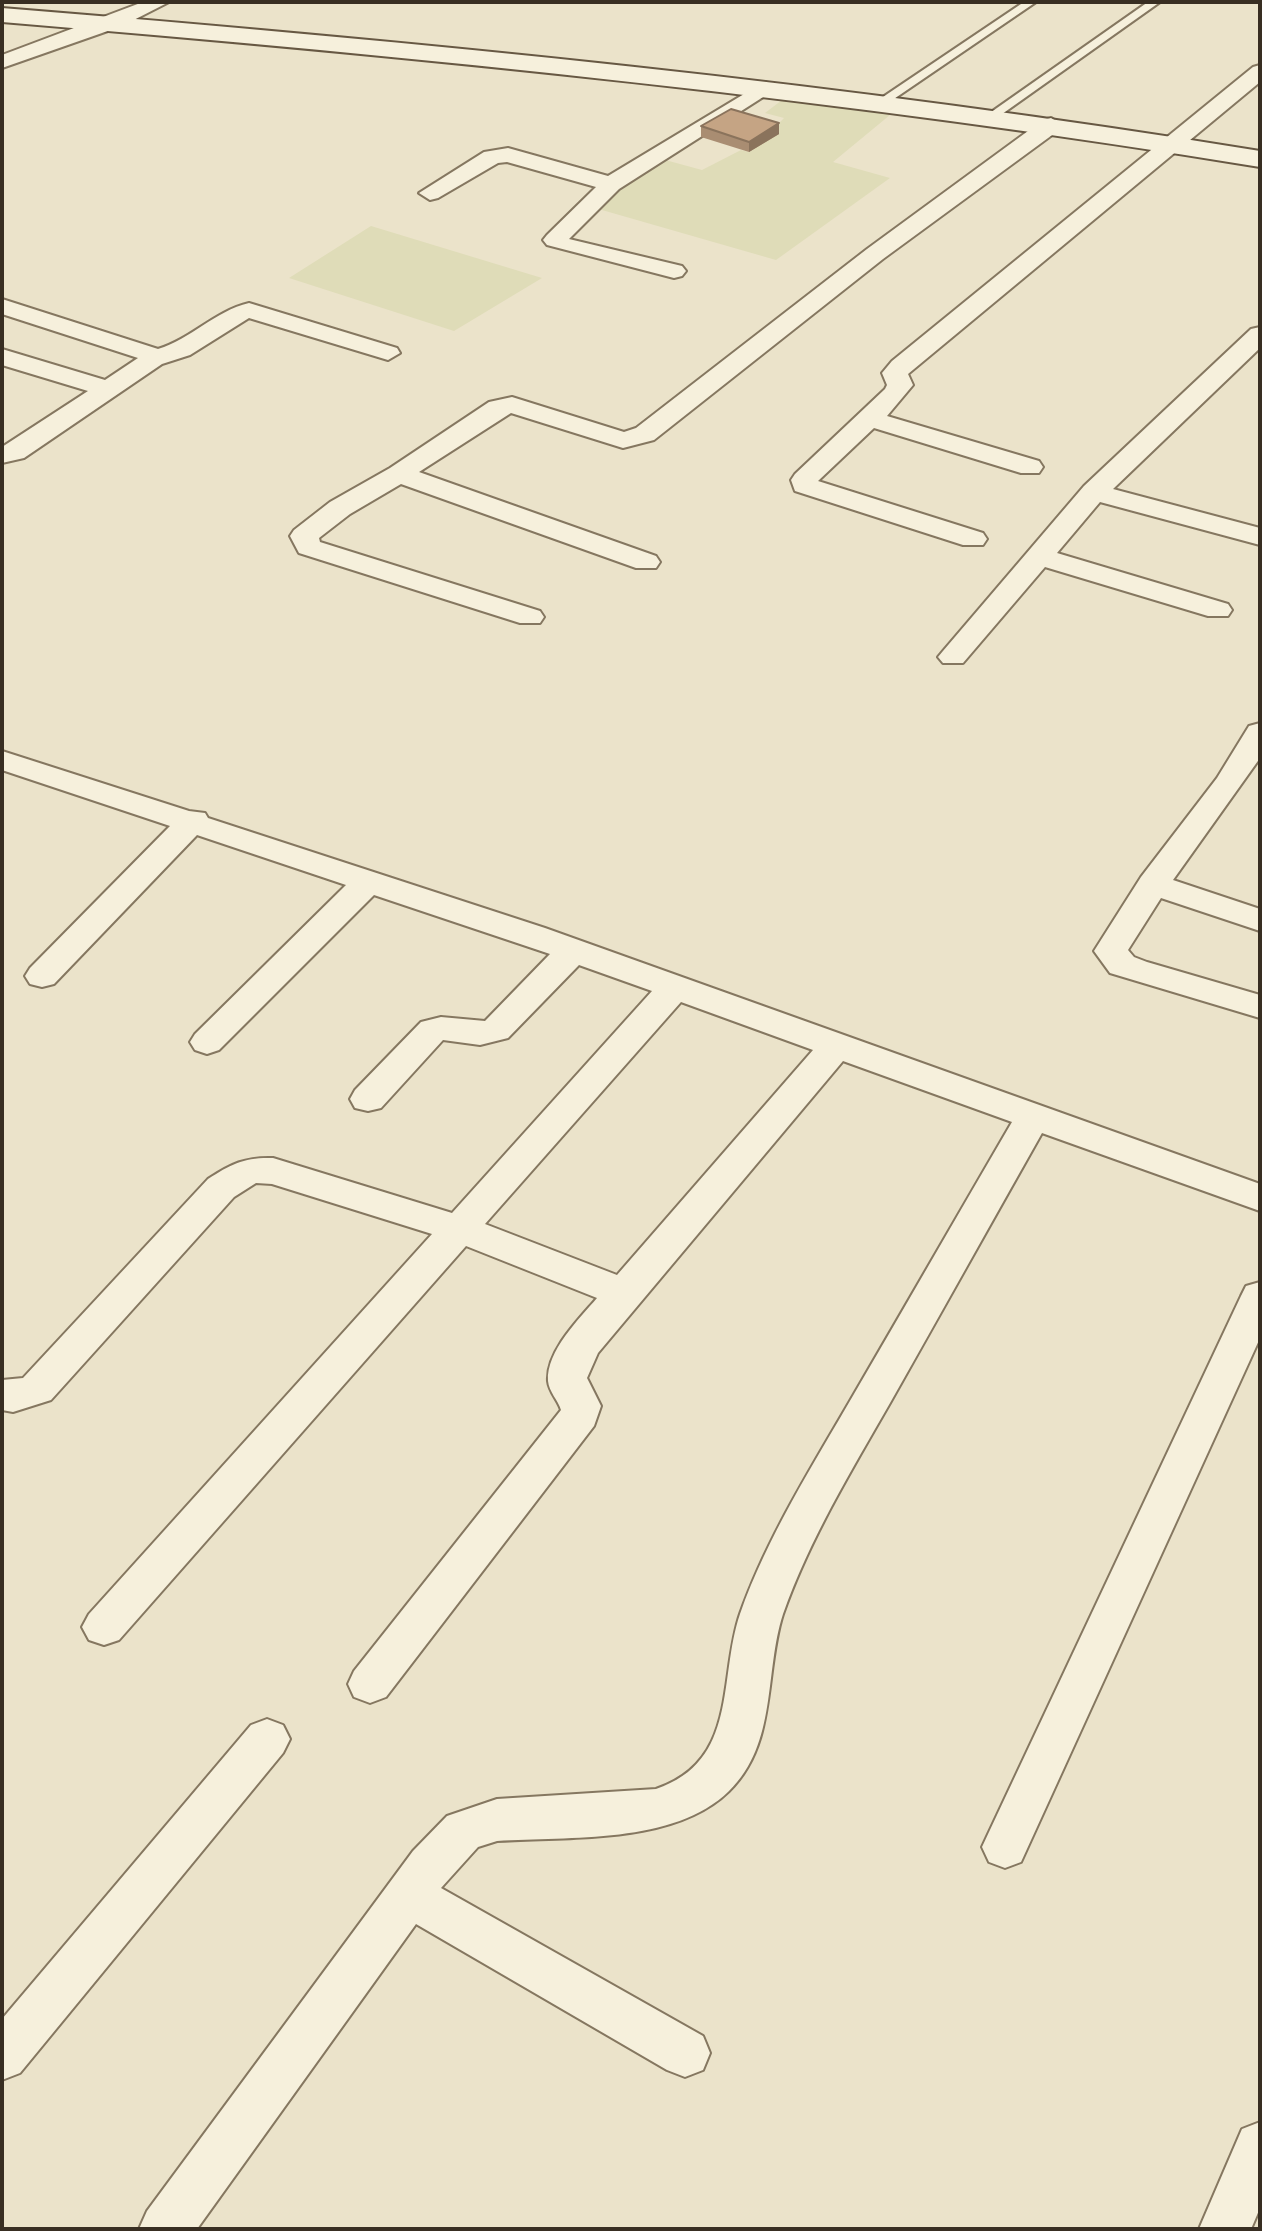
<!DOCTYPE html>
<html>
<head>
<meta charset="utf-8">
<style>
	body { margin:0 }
	#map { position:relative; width:1262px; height:2231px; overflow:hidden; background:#ebe3ca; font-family:"IBM Plex Serif",serif }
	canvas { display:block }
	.frame { position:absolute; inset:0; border:4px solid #382e22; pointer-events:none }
</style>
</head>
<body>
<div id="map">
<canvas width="1262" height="2231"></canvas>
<div class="frame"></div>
</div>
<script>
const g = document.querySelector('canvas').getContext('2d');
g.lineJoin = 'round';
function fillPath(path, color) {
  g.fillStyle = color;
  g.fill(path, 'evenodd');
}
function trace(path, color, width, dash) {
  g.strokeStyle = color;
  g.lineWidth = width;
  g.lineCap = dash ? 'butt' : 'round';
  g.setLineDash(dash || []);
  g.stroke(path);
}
fillPath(new Path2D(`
	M 786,97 L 896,110 L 833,162 L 890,178 L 776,260 L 595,208 L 619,184 L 658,158 L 702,170 L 741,150 L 749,152 L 778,134 L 771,131 L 784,118 L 765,113 Z
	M 371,226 L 542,278 L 454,331 L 289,278 Z`), '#dfdcb8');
const service = new Path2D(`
	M 1024,2 L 1036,2 L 885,105 L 877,105 L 877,101 Z
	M 1148,2 L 1160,2 L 995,119 L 987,119 L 987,115 Z`);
const minor = new Path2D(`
	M 143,2 L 169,2 L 122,26 L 2,68 L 2,55 Z
	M 1260,65 L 1260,82 L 908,374 L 913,385 L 887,416 L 1039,461 L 1043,467 L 1039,473 L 1021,473 L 874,428 L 818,481 L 983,533 L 987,539 L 983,545 L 963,545 L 795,491 L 791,480 L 795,474 L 885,389 L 887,385 L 882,373 L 892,361 L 1253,67 Z
	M 764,82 L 771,84 L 775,88 L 771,92 L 619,189 L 569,239 L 682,266 L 686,271 L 682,276 L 674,278 L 547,245 L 543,240 L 547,235 L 596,187 L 507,162 L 498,163 L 438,198 L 430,200 L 419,193 L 484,152 L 508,148 L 608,176 Z
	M 1051,118 L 1062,125 L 1059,130 L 883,259 L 654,440 L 623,448 L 511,413 L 419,472 L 656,556 L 660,562 L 656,568 L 636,568 L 401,484 L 350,514 L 319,538 L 320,542 L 540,611 L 544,617 L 540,623 L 520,623 L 299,553 L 290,536 L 294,530 L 330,502 L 390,468 L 489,402 L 512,397 L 624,432 L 636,428 L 867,249 L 1043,120 Z
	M 2,299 L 158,349 C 191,339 215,311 249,303 L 397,348 L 400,353 L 388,360 L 249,318 L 190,355 L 162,364 L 24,458 L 2,463 L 2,447 L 88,391 L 2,365 L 2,349 L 105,380 L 138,358 L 2,314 Z
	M 1260,327 L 1260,348 L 1113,489 L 1260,528 L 1260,545 L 1100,502 L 1057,553 L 1228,604 L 1232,610 L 1228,616 L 1208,616 L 1045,567 L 963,663 L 943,663 L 938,657 L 943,651 L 1084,486 L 1251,329 Z
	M 1260,723 L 1260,758 L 1173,880 L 1260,909 L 1260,931 L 1161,898 L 1128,950 L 1134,957 L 1147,962 L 1260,995 L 1260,1018 L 1110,973 L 1094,951 L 1141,877 L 1217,778 L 1249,726 Z
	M 2,751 L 189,811 L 205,813 L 208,818 L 545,928 L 1260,1184 L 1260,1211 L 1042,1133 C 991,1223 941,1313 890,1403 C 851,1471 809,1540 783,1614 C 764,1672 778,1743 729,1791 C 674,1845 569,1836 497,1841 L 478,1847 L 441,1888 L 703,2036 L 710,2053 L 703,2070 L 685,2077 L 667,2070 L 416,1924 L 197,2229 L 139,2229 L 147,2211 L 413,1851 L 447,1816 L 497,1799 L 656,1789 C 739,1761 718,1678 740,1614 C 767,1537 813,1465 854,1394 C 907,1303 959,1213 1012,1122 L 843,1061 L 598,1353 L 587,1378 L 601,1406 L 594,1426 L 386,1697 L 370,1703 L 354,1697 L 348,1684 L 354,1671 L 561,1410 C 558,1400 549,1392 548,1381 C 546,1351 580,1318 597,1298 L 466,1246 L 119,1640 L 104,1645 L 89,1640 L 82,1627 L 89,1614 L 432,1234 L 272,1184 L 256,1183 L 234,1197 L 51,1400 L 13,1412 L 2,1410 L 2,1380 L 23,1378 L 208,1179 C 231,1164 245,1157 273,1158 L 452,1213 L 652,991 L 579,965 L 508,1038 L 480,1045 L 443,1040 L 381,1108 L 368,1111 L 355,1108 L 350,1099 L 355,1090 L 421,1022 L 441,1017 L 485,1021 L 550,954 L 374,895 L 219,1050 L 207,1054 L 195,1050 L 190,1042 L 195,1034 L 346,885 L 197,835 L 54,984 L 42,987 L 30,984 L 25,976 L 30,968 L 170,826 L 2,770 ZM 681,1002 L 813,1050 L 617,1275 L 485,1224 Z
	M 1260,1282 L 1260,1338 L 1021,1862 L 1005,1868 L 989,1862 L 982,1847 L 989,1832 L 1241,1296 L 1246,1286 Z
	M 267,1719 L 283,1725 L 290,1739 L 283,1753 L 20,2073 L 2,2080 L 2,2019 L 251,1725 Z
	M 1260,2122 L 1260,2208 L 1251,2229 L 1199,2229 L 1242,2129 Z`);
const secondary = new Path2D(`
	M 2,8 C 423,42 843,83 1260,151 L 1260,167 C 843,99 423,57 2,22 Z`);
trace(service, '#857760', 4);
trace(minor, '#857760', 4);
trace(secondary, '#675843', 4);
fillPath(service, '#f6f0dc');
fillPath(minor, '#f6f0dc');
fillPath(secondary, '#f6f0dc');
fillPath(new Path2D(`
	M 779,123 L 779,134 L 749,152 L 701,137 L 701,126 Z`), '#a98d72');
fillPath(new Path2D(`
	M 779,123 L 779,134 L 749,152 L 749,142 Z`), '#8a735c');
const building = new Path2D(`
	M 731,109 L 779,123 L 749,142 L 701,126 Z`);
fillPath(building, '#c5a484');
trace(building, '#8a735c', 2);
</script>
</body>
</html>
